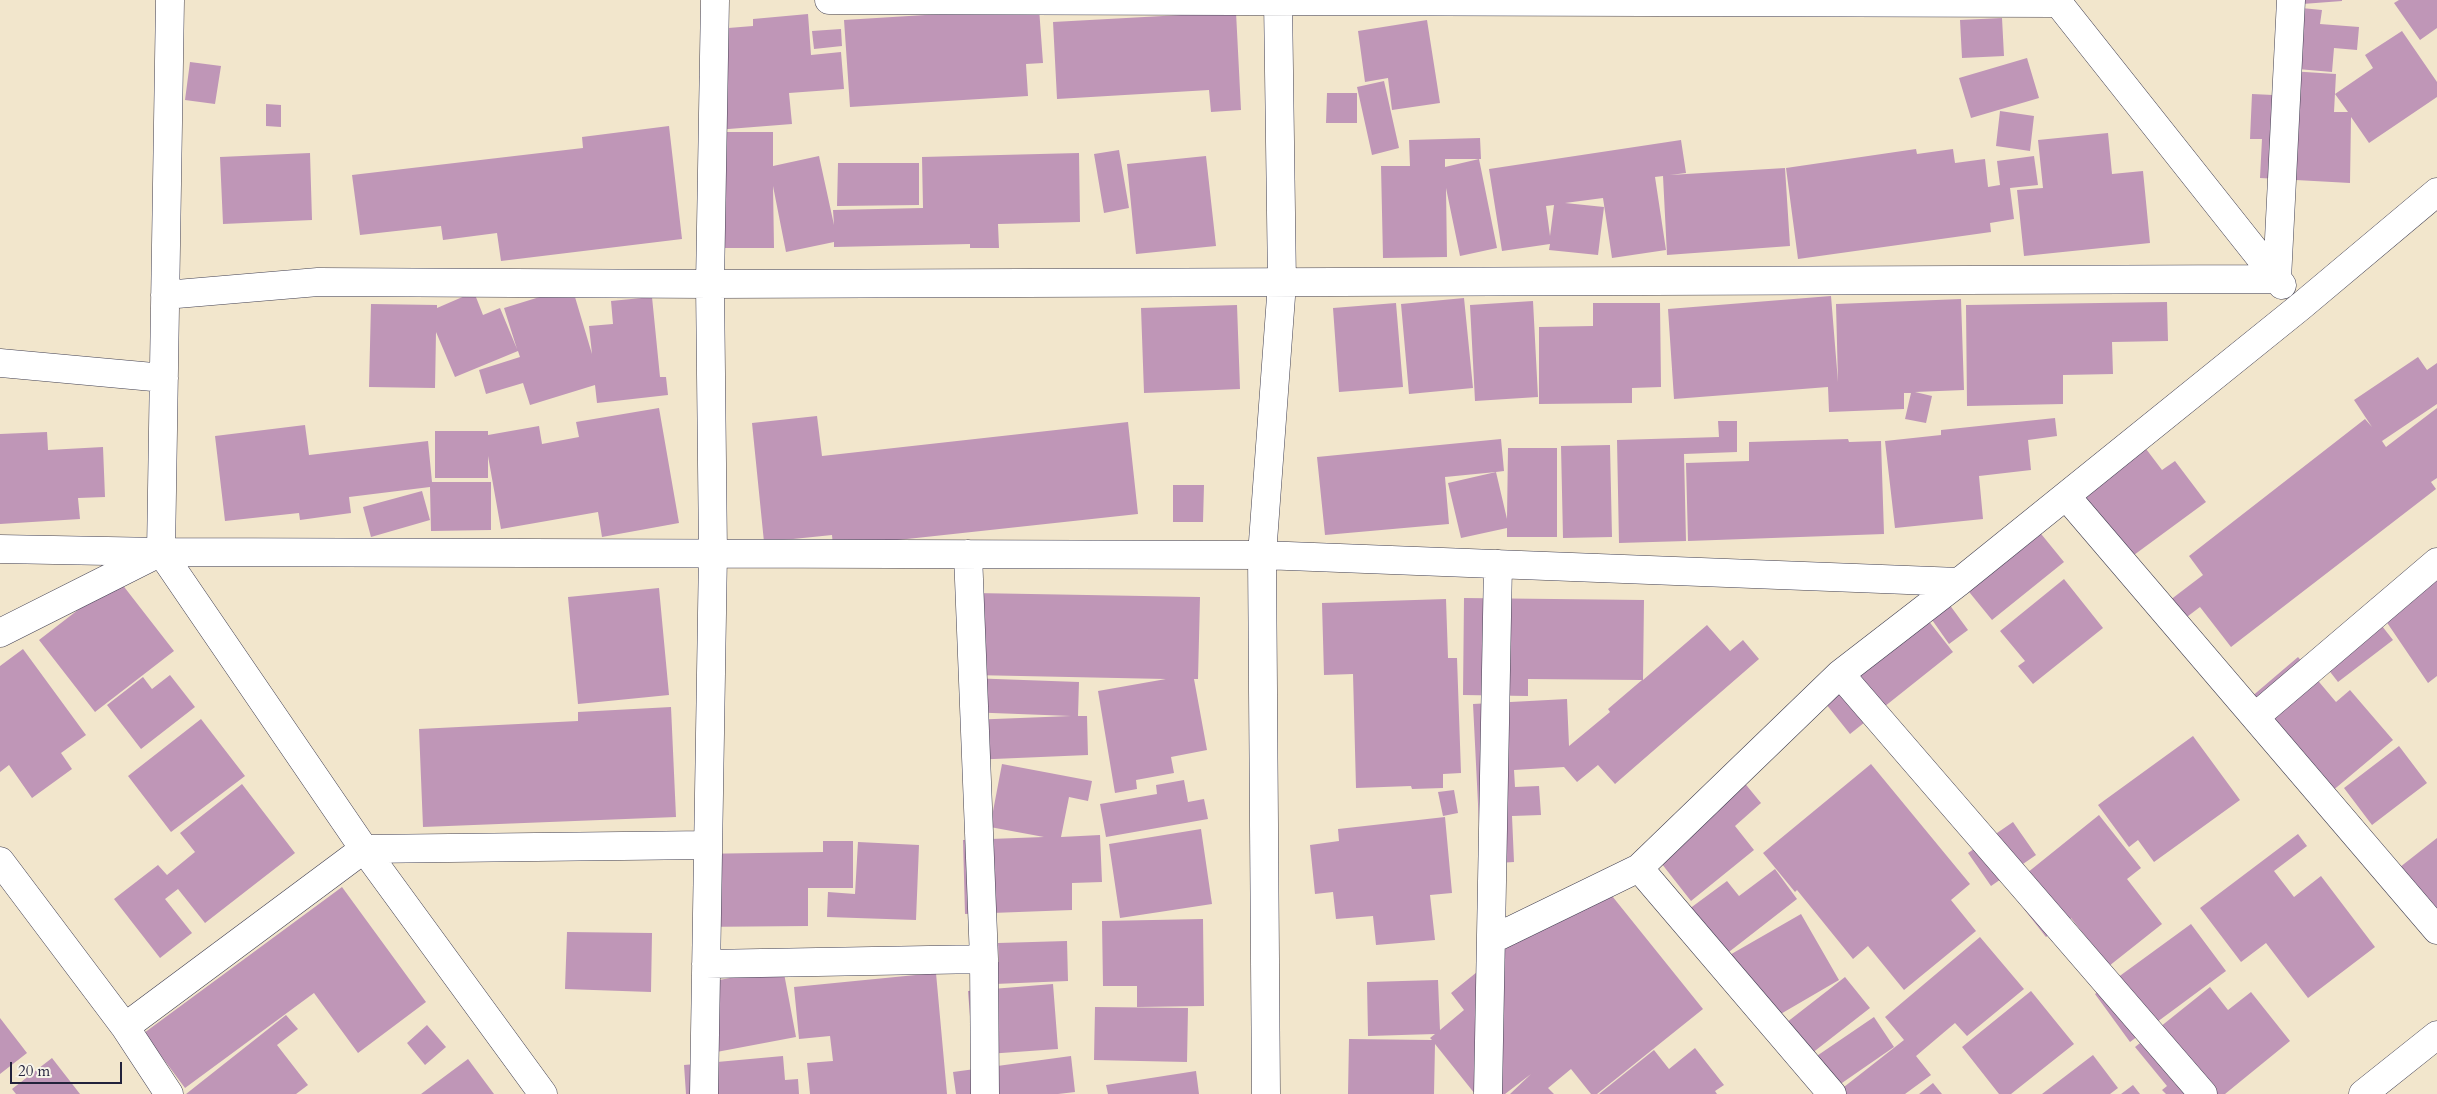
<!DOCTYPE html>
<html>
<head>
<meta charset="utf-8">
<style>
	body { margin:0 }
	#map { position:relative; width:2437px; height:1094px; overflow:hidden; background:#f2e6cc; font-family:Cardo,serif }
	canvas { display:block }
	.scale { position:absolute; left:10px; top:1062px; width:112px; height:22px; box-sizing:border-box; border:2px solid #22223b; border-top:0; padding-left:6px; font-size:15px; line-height:18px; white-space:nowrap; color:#22223b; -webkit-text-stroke:4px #f7f3e8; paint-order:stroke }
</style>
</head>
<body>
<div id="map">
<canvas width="2437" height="1094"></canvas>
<div class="scale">20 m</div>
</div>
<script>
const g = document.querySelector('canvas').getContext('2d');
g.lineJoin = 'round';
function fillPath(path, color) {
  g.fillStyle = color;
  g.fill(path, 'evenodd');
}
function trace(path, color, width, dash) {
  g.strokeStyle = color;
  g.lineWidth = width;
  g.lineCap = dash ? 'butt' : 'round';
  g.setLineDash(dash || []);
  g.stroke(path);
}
fillPath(new Path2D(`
	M 2289,0 L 2342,0 L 2342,1 L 2289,5 Z
	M 2399,0 L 2437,0 L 2437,28 L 2420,40 L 2394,3 Z
	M 2291,7 L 2322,10 L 2320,24 L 2359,27 L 2357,50 L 2334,48 L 2332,72 L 2286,68 Z
	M 1039,8 L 1043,63 L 1026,64 L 1028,96 L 850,107 L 844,20 Z
	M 1236,12 L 1241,110 L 1211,112 L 1209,90 L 1057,99 L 1053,22 Z
	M 808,14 L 811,55 L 841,52 L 844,89 L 789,93 L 792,124 L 703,131 L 699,76 L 719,74 L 716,29 L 753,26 L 753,19 Z
	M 2002,18 L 2004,56 L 1962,58 L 1960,20 Z
	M 1427,20 L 1440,103 L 1392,110 L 1388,78 L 1365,82 L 1358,31 Z
	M 841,29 L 842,46 L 814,49 L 812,31 Z
	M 2402,31 L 2437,82 L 2437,97 L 2369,143 L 2351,117 L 2350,183 L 2260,178 L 2262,139 L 2250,139 L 2252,94 L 2273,95 L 2274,70 L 2336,74 L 2334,112 L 2348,112 L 2335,94 L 2373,68 L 2365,55 Z
	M 2027,58 L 2039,98 L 1971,118 L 1959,78 Z
	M 190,62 L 221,66 L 215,104 L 185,100 Z
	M 1384,81 L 1399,148 L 1372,155 L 1357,87 Z
	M 1327,93 L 1357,93 L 1357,123 L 1326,123 Z
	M 266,104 L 281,105 L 281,127 L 266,126 Z
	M 2000,111 L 2034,116 L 2030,151 L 1996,146 Z
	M 669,126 L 682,239 L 501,261 L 497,233 L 443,240 L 441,226 L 360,235 L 352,175 L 583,148 L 582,137 Z
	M 706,132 L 773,132 L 773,166 L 819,156 L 834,225 L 833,210 L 923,208 L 922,157 L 1079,153 L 1080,222 L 998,224 L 999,248 L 970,248 L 970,244 L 834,247 L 834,242 L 786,252 L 773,186 L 774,248 L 707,248 Z
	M 2108,133 L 2112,174 L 2143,171 L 2150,243 L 2024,256 L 2017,190 L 2043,188 L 2038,140 Z
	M 1480,138 L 1481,159 L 1445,159 L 1445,167 L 1479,159 L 1497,248 L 1460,256 L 1446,188 L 1447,257 L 1383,258 L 1381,166 L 1410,166 L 1409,140 Z
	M 1681,140 L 1686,173 L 1670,175 L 1785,168 L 1790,246 L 1667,255 L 1663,176 L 1655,177 L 1666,250 L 1612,258 L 1603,198 L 1565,203 L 1604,207 L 1598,255 L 1549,250 L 1550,244 L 1502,251 L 1489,169 ZM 1554,205 L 1550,236 L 1546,206 Z
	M 1916,149 L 1917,154 L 1953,149 L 1955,163 L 1985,159 L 1988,187 L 2000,185 L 1997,161 L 2034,156 L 2038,185 L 2010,188 L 2014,219 L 1990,223 L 1991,232 L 1798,259 L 1786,168 Z
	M 1119,150 L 1129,208 L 1104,213 L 1094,154 Z
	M 310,153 L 312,220 L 223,224 L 220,157 Z
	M 1206,156 L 1216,246 L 1136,254 L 1127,164 Z
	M 838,163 L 919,163 L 919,205 L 837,206 Z
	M 572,287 L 592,354 L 589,326 L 613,324 L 611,301 L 652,297 L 660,377 L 666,377 L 668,395 L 597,403 L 595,385 L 530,405 L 523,383 L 486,394 L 479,370 L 520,357 L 518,351 L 455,377 L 436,332 L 435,388 L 369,387 L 371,304 L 437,305 L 437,308 L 474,292 L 483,315 L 500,308 L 517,349 L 504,308 Z
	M 1831,296 L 1838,382 L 1836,304 L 1961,299 L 1964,390 L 1915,392 L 1932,396 L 1926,423 L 1905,419 L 1911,393 L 1904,393 L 1904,409 L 1829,412 L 1828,387 L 1674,399 L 1668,309 Z
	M 1464,298 L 1473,388 L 1409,394 L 1401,304 Z
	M 1533,301 L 1538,397 L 1475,401 L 1470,305 Z
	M 2167,302 L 2168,341 L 2112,342 L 2113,374 L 2063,375 L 2063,404 L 1967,406 L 1966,305 Z
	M 1396,303 L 1403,387 L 1339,392 L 1333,308 Z
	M 1593,303 L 1660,303 L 1661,387 L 1632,388 L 1632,403 L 1539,404 L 1539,327 L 1593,326 Z
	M 1237,305 L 1240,389 L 1144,393 L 1141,308 Z
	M 2418,357 L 2427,370 L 2437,363 L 2437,404 L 2382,441 L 2386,447 L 2437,408 L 2437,478 L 2431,482 L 2436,489 L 2231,647 L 2200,607 L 2175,626 L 2161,607 L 2203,575 L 2189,556 L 2365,419 L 2372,427 L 2354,400 Z
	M 659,408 L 679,523 L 602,537 L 598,512 L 501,529 L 488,456 L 488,478 L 435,478 L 435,431 L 488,431 L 488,435 L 539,426 L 542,444 L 579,437 L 576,422 Z
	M 817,416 L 822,456 L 1128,422 L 1138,514 L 833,547 L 832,535 L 764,542 L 752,423 Z
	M 2055,418 L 2057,436 L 2028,440 L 2031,470 L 1979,476 L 1983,519 L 1895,528 L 1885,441 L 1941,435 L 1941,430 Z
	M 1718,421 L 1737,421 L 1737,452 L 1684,454 L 1686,541 L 1619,543 L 1617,440 L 1719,437 Z
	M 305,425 L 309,455 L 428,441 L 432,482 L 491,482 L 491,530 L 431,531 L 430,487 L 349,497 L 351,513 L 300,520 L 299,513 L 225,521 L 215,436 Z
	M 47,432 L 48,450 L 103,447 L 105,497 L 78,498 L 80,519 L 0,524 L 0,434 Z
	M 2134,433 L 2162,470 L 2175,461 L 2206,502 L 2119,566 L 2061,488 Z
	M 1501,439 L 1504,471 L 1496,472 L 1507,519 L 1508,448 L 1557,448 L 1557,537 L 1507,537 L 1507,528 L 1461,538 L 1448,483 L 1496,472 L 1445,477 L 1449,524 L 1325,535 L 1317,457 Z
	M 1848,439 L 1849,442 L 1881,441 L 1884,534 L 1688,541 L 1686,463 L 1749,461 L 1749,442 Z
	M 1610,445 L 1612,537 L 1563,538 L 1561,446 Z
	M 1173,485 L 1204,485 L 1203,522 L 1173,522 Z
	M 422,491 L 430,520 L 371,537 L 363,507 Z
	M 2033,524 L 2064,562 L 1992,620 L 1961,582 Z
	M 2437,556 L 2437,676 L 2428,683 L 2371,599 Z
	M 118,579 L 174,651 L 95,712 L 39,640 Z
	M 2064,579 L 2103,628 L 2033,684 L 2018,666 L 2025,661 L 2000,631 Z
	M 659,588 L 669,695 L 578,704 L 568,597 Z
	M 974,593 L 1200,597 L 1198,679 L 1194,679 L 1207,750 L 1171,757 L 1174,773 L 1136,780 L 1137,789 L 1115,793 L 1098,691 L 1166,679 L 972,675 Z
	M 1941,593 L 1968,630 L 1949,644 L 1923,607 Z
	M 1464,598 L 1644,600 L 1643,680 L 1707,625 L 1730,651 L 1743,640 L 1759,659 L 1615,784 L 1598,765 L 1577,782 L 1564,767 L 1514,770 L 1515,787 L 1539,786 L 1541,815 L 1512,816 L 1514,862 L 1481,864 L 1473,704 L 1567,699 L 1569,746 L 1610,712 L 1608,709 L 1642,680 L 1528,679 L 1528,696 L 1463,695 Z
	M 1446,599 L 1448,658 L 1457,658 L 1461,773 L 1443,774 L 1443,788 L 1412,789 L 1411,786 L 1356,788 L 1353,674 L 1324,675 L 1322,603 Z
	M 1913,601 L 1953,652 L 1850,734 L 1810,684 Z
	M 2371,612 L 2393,640 L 2338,682 L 2317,655 Z
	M 23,649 L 86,735 L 61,753 L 72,769 L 32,798 L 9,765 L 0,772 L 0,666 Z
	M 2298,657 L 2336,702 L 2350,690 L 2393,740 L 2331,792 L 2250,698 Z
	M 170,675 L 195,707 L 141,749 L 107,705 L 143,677 L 152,689 Z
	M 968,678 L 1079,682 L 1078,716 L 1087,716 L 1088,755 L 970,760 L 969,720 L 1071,716 L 966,712 Z
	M 671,707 L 676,817 L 423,827 L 419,729 L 578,721 L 578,712 Z
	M 201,719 L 245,776 L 171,832 L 128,776 Z
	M 2193,736 L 2240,800 L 2154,862 L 2138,840 L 2129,847 L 2098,805 Z
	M 2399,746 L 2427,783 L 2372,825 L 2344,788 Z
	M 1002,764 L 1092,781 L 1088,801 L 1069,797 L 1061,837 L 1100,835 L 1102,882 L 1072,883 L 1072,910 L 965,914 L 963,840 L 1044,837 L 990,827 Z
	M 1871,764 L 1970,884 L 1951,900 L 1976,931 L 1904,990 L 1868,946 L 1853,959 L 1797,890 L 1795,892 L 1763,853 Z
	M 1738,775 L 1761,803 L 1735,826 L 1754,850 L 1691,901 L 1658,859 L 1719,810 L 1710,799 Z
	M 1184,780 L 1188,802 L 1204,799 L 1208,819 L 1106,837 L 1100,804 L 1157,794 L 1156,785 Z
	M 242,784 L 295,853 L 205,923 L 178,889 L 165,899 L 192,933 L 160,958 L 114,899 L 158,865 L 167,875 L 195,852 L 180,833 Z
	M 1454,790 L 1458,813 L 1443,816 L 1438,792 Z
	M 2099,815 L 2141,868 L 2127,879 L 2162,924 L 2109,966 L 2071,918 L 2046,937 L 2024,909 L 2039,898 L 2022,877 Z
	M 1445,817 L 1452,893 L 1430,895 L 1435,940 L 1376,945 L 1373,916 L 1336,919 L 1333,892 L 1315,894 L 1310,845 L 1339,841 L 1338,829 Z
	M 2013,822 L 2036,855 L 1991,886 L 1968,853 Z
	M 1201,829 L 1212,904 L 1120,918 L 1109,844 Z
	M 2298,834 L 2307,846 L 2274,871 L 2294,897 L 2321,876 L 2375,947 L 2308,998 L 2266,943 L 2241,962 L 2200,908 Z
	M 2437,838 L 2437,916 L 2395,871 Z
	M 823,841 L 853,841 L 853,888 L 808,888 L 808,926 L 695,927 L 695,854 L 823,852 Z
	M 858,842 L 919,845 L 916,920 L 827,917 L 828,892 L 855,894 Z
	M 1775,869 L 1797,899 L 1716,962 L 1681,915 L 1727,881 L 1739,896 Z
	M 1596,876 L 1703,1009 L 1597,1094 L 1591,1094 L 1571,1069 L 1548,1088 L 1554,1094 L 1510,1094 L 1531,1074 L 1505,1094 L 1475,1094 L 1435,1044 L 1434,1094 L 1348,1094 L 1349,1039 L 1432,1040 L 1430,1038 L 1435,1034 L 1368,1036 L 1367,982 L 1438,980 L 1440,1030 L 1464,1010 L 1451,993 Z
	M 342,887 L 426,1002 L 358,1053 L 314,993 L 185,1088 L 144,1033 Z
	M 1801,914 L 1839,980 L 1760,1026 L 1721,960 Z
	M 1203,919 L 1204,1006 L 1137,1007 L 1137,986 L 1103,986 L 1102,921 Z
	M 2191,924 L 2226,971 L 2130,1042 L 2095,994 Z
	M 567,932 L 652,933 L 651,992 L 565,989 Z
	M 1980,937 L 2024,989 L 1967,1036 L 1955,1023 L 1916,1056 L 1931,1075 L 1905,1094 L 1835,1094 L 1904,1040 L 1885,1017 Z
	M 1067,941 L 1068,981 L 970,985 L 970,963 L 999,962 L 998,943 Z
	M 783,968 L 796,1037 L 706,1054 L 693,985 Z
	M 936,973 L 947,1094 L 810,1094 L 807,1063 L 833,1061 L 830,1036 L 799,1039 L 794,987 Z
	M 1845,977 L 1870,1008 L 1798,1064 L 1773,1033 Z
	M 1053,984 L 1058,1049 L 973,1055 L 968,991 Z
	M 2210,987 L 2228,1010 L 2251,992 L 2290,1041 L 2225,1094 L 2166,1094 L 2162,1090 L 2167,1086 L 2135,1047 Z
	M 2031,991 L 2074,1044 L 2011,1094 L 1999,1094 L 1962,1047 Z
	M 1095,1007 L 1188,1008 L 1187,1062 L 1094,1060 Z
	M 286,1015 L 298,1029 L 277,1045 L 308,1085 L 296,1094 L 186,1094 Z
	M 1874,1017 L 1894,1047 L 1826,1094 L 1805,1064 Z
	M 0,1018 L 27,1053 L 0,1074 Z
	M 427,1025 L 446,1047 L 425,1065 L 407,1043 Z
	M 1695,1048 L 1724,1085 L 1715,1091 L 1717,1094 L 1599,1094 L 1654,1050 L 1669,1069 Z
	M 2093,1055 L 2118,1088 L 2110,1094 L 2042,1094 Z
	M 783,1056 L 785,1080 L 798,1079 L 799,1094 L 686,1094 L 684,1065 Z
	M 1071,1056 L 1075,1092 L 1058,1094 L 956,1094 L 953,1072 Z
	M 52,1058 L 80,1094 L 16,1094 L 12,1089 Z
	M 468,1059 L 494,1094 L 421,1094 Z
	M 1196,1071 L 1199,1094 L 1108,1094 L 1106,1085 Z
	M 1933,1083 L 1942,1094 L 1919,1094 Z
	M 2133,1085 L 2140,1094 L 2121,1094 Z`), '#bf96b7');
const street = new Path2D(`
	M 170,0 L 161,552 L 364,849 L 543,1094
	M 829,0 L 2058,3
	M 2056,0 L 2282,285
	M 165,295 L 318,282 L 710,284 L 2277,279 L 2291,0
	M 0,363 L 164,378
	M 2066,496 L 2437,930
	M 0,549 L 161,552 L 1262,555 L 1959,582
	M 968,554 L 984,959 L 985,1094
	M 0,633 L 157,554
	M 1840,674 L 2203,1094
	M 2255,717 L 2437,562
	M 0,861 L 125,1027 L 169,1094
	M 1639,868 L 1832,1094
	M 1491,940 L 1639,868 L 1840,674 L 1959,582 L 2300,307 L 2437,192
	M 706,964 L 984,959
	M 125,1027 L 364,849 L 708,845
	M 704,1094 L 713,553 L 710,284 L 715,0
	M 1266,1094 L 1262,555 L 1282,283 L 1278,0
	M 1488,1094 L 1498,564
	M 2363,1094 L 2437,1035`);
trace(street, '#413f51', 29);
trace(street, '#fff', 28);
</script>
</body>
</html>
